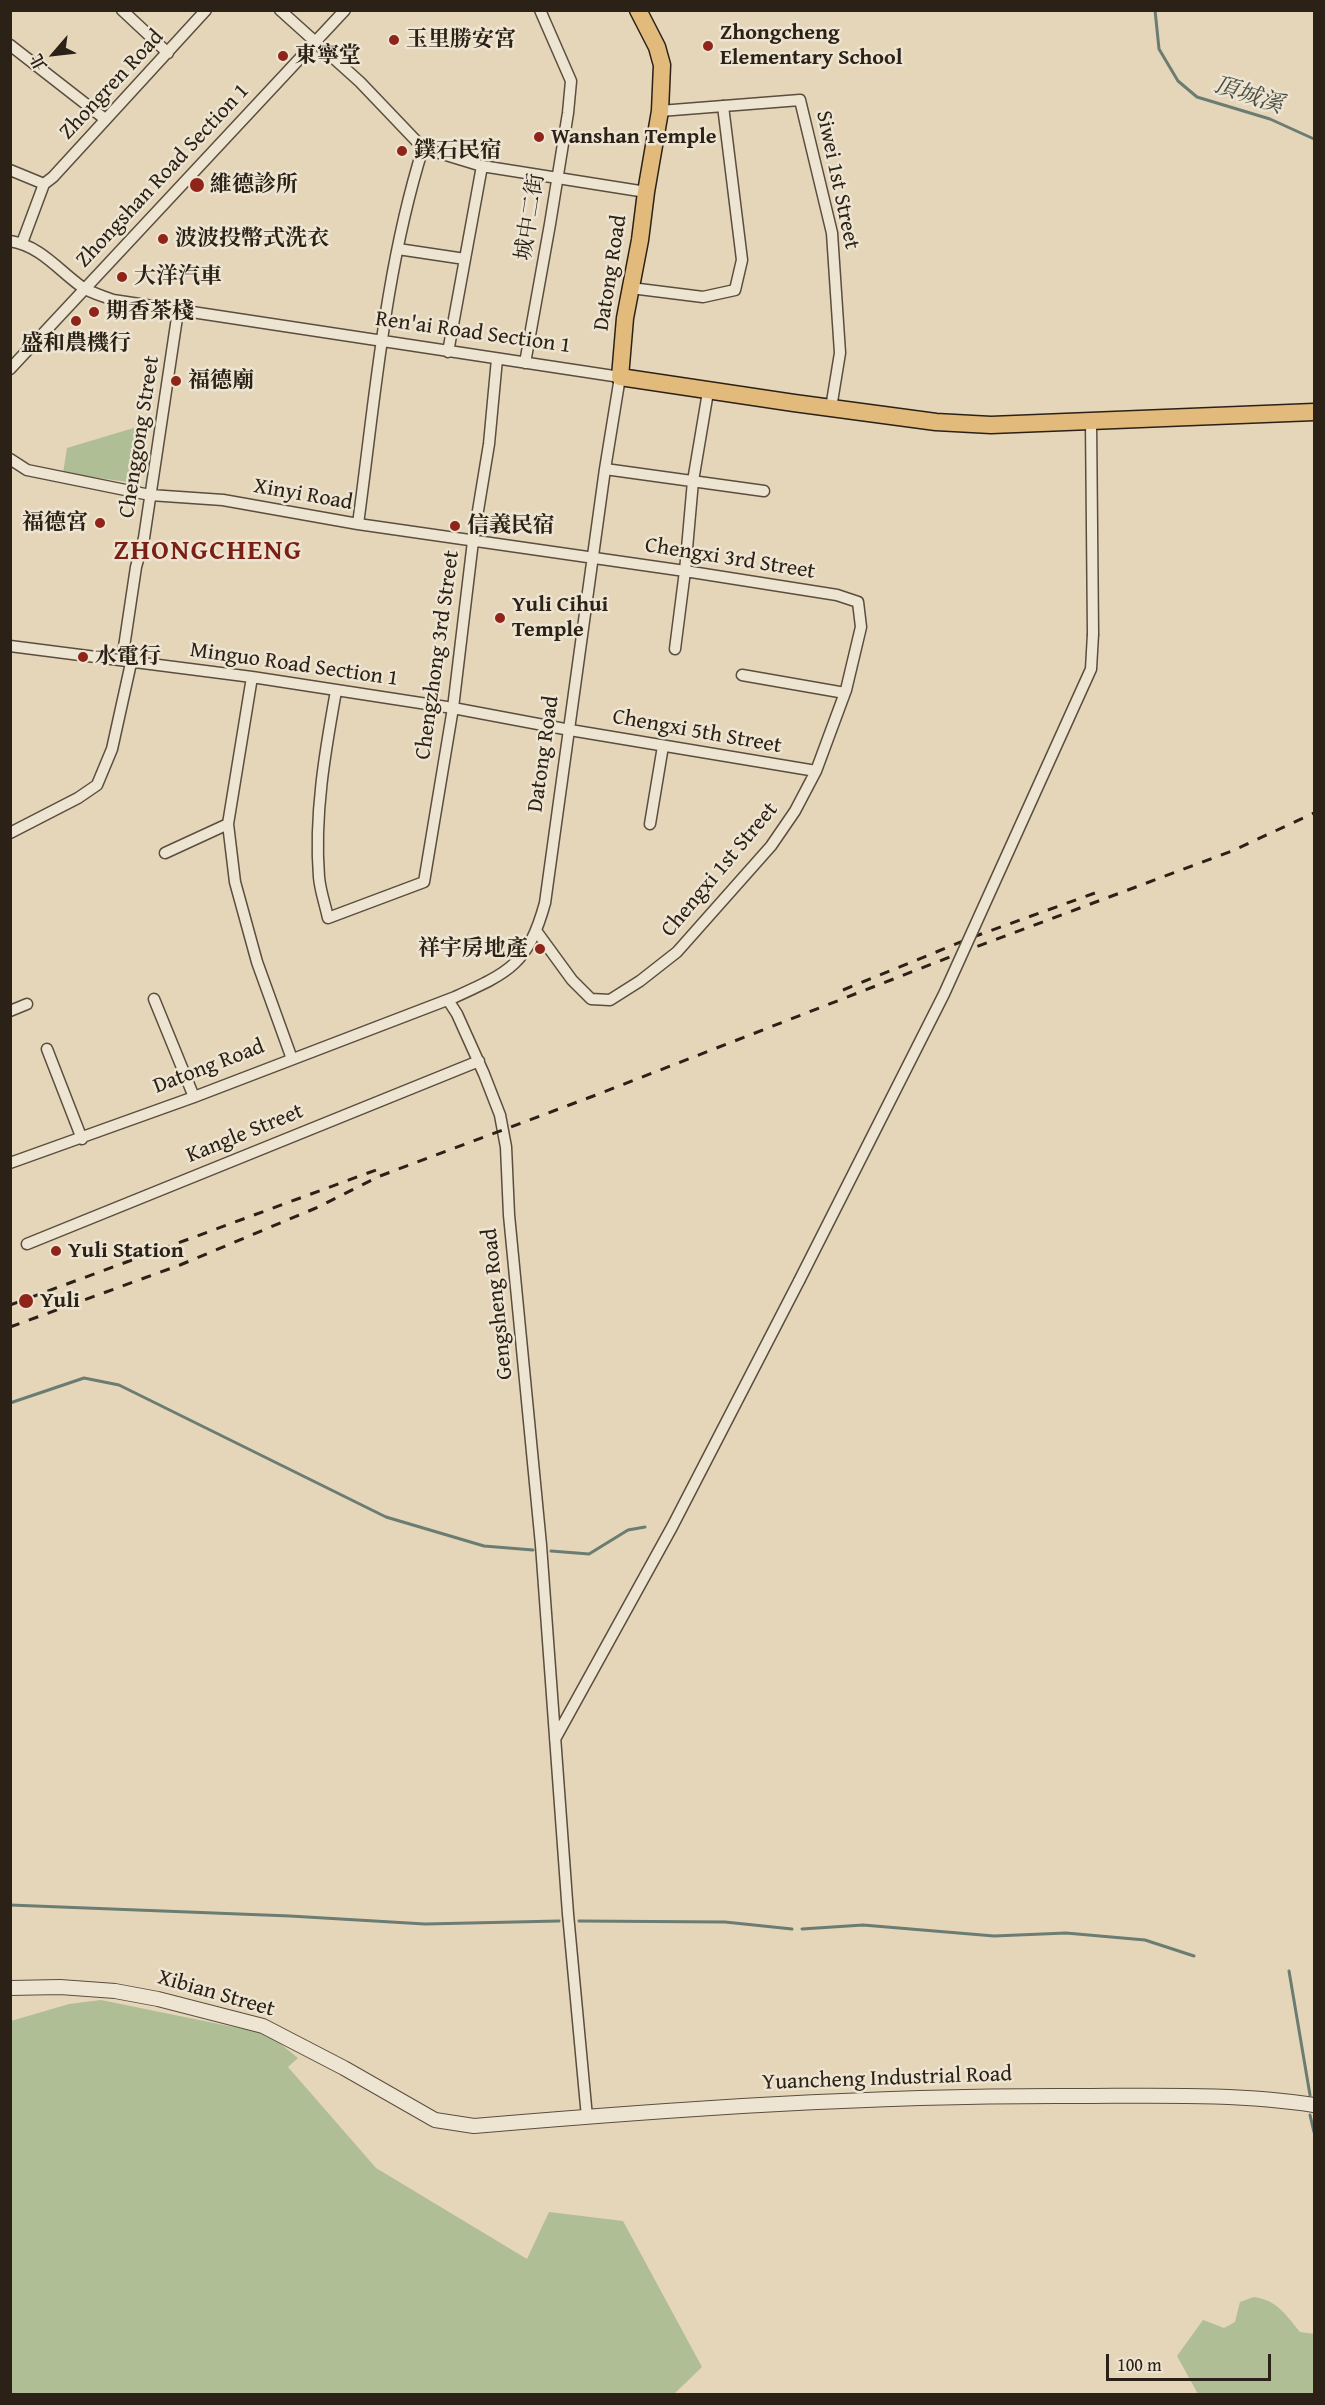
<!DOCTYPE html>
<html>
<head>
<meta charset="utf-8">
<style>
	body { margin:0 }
	#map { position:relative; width:1325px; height:2405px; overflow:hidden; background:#e5d5b9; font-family:"Gentium Book Plus","Noto Serif TC",serif }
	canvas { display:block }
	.frame { position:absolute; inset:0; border:12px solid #2b2116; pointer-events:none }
	.north { position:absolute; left:24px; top:24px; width:60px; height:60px; -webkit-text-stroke:4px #eee4d2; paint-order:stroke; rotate:242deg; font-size:16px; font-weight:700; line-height:24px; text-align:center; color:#2b2116 }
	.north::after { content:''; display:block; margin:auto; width:21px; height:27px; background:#2b2116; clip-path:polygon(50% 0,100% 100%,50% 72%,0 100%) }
	.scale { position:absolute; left:1106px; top:2354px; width:165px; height:27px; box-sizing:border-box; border:3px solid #2b2116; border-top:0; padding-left:8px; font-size:18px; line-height:21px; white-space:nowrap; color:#2b2116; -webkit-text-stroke:4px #eee4d2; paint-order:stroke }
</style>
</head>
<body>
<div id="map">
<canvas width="1325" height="2405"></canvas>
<div class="frame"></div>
<div class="north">北</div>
<div class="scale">100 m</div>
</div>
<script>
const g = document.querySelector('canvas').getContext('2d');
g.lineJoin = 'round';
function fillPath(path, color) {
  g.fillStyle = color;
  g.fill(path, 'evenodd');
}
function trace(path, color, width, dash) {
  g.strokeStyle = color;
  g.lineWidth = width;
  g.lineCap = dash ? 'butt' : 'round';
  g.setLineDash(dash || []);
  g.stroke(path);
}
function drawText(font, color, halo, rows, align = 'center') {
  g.font = font + ' "Gentium Book Plus","Noto Serif TC",serif';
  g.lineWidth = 5;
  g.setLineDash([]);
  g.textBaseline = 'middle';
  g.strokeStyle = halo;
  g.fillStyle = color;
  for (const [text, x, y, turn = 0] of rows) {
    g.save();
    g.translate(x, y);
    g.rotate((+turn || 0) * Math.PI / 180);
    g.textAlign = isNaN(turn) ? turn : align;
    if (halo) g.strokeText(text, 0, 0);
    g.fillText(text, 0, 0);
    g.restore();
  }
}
fillPath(new Path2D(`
	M 147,424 L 139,475 L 128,482 L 63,473 L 67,448 Z
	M 101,2000 L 268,2034 L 298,2058 L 288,2067 L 376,2168 L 527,2259 L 549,2212 L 623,2221 L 702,2367 L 674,2394 L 11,2394 L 11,2021 L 69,2004 Z
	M 1254,2297 C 1277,2300 1286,2315 1300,2332 L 1314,2334 L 1314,2394 L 1198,2394 L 1177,2356 L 1203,2320 L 1224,2328 L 1235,2322 L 1240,2302 Z`), '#afbe94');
trace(new Path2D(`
	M 1155,10 L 1159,49 L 1178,81 L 1197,97 L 1270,119 L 1314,139
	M 10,1403 L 84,1378 L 119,1385 L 386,1517 L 484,1546 L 533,1550
	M 551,1551 L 589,1554 L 628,1530 L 645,1527
	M 10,1905 L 290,1916 L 425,1924 L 559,1921
	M 579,1921 L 725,1922 L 792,1929
	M 802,1929 L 863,1925 L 994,1936 L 1066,1933 L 1145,1940 L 1194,1956
	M 1289,1971 L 1310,2095
	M 1310,2115 L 1314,2132`), '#6b7c72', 3);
const minor = new Path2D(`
	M 122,10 L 168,53
	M 280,10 L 360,82 L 423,148 L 482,166 L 646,192
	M 10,45 L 105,119
	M 660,111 L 800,100 L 832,233 L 840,353 L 831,408
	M 10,170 L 44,184
	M 10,241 C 41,246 58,270 82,287 C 91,293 103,296 113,300 L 620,377 L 605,469 L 545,903 C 528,964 510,972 455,997 L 194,1097 L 10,1163
	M 22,243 L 44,184 L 53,177 L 206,10
	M 398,249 L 465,259
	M 631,288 L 703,297 L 735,290 L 742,260 L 723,106
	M 448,352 L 482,166
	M 525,363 L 550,224 L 568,113 L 571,81 L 540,10
	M 10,369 L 345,10
	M 1091,421 L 1093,634
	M 10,459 L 27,470 L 150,495 L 223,500 L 358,524 L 685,571 L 837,595 L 858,602 L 861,627 L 846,690 L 816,771 L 795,811 L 771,846 L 677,952 L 640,981 L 610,1000 L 591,999 L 572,980 L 537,932
	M 605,469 L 764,491
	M 358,524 C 375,399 385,269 423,148
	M 10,646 L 252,677 L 453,708 L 570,730 L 816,771
	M 675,649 L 685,571 L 693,481 L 708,392
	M 742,675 L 845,693
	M 252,677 L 228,824 L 235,882 L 257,962 L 292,1059
	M 336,691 C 325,752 314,815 319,877 C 320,890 325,904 328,918 L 424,882 L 453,708 L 473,541 L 489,444 L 497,359
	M 650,824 L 663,746
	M 10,833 L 78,798 L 97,785 L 112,749 L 131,663 L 124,647 L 136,567 L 144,538 L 178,311
	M 165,853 L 228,824
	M 154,999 L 194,1097
	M 448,1000 L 457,1014 L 484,1074 L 500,1115 L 506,1147 L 509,1215 L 541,1545 L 568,1914 L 587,2117
	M 10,1011 L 27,1004
	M 47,1049 L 82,1139
	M 27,1244 L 479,1061
	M 555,1739 L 672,1527 L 799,1281`);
const tertiary = new Path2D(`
	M 10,1988 L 60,1987 L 115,1991 L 158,1999 L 263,2026 L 344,2068 L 435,2120 L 474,2126 C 674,2109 874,2095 1075,2096 C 1153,2096 1237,2093 1314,2105`);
const primary = new Path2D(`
	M 638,10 L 657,47 L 662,65 L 660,111 L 646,192 L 640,240 L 625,318 L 620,377 L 794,403 L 936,422 L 991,425 L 1314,412`);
trace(minor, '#5a4e3f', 13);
trace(tertiary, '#5a4e3f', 16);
trace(primary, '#2b2116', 19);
trace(minor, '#eee4d2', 10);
trace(tertiary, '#eee4d2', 14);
trace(primary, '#e2ba7c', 16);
trace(new Path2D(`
	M 843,990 L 973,937 L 1095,893
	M 10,1305 L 376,1170
	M 10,1327 L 180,1265 L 316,1208 L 380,1176 L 596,1095 L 973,948 L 1232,851 L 1314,813`), '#2b2116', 3, [10, 10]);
const minorBridge = new Path2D(`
	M 799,1281 L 944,994 L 1091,669 L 1093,634`);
trace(minorBridge, '#5a4e3f', 13, []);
trace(minorBridge, '#eee4d2', 10);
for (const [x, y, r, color] of [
	[394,40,6,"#8f2418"],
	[708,46,6,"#8f2418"],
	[283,56,6,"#8f2418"],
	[539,137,6,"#8f2418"],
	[402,151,6,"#8f2418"],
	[197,185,8,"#8f2418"],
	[163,239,6,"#8f2418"],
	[122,277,6,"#8f2418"],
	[94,312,6,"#8f2418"],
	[76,321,6,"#8f2418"],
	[176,381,6,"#8f2418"],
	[100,523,6,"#8f2418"],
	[455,526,6,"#8f2418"],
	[500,618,6,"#8f2418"],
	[83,657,6,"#8f2418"],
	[540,949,6,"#8f2418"],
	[56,1251,6,"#8f2418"],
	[26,1301,8,"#8f2418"]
]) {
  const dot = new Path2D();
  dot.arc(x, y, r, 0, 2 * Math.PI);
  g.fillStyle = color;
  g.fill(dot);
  trace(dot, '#eee4d2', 2);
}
drawText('bold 22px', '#2b2116', '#eee4d2', [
	["Zhongcheng",720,33],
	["Elementary School",720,58],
	["玉里勝安宮",406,40],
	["東寧堂",295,56],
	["Wanshan Temple",551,137],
	["鏷石民宿",414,151],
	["維德診所",210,185],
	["波波投幣式洗衣",175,239],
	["大洋汽車",134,277],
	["期香茶棧",106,312],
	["盛和農機行",76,344,"center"],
	["福德廟",188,381],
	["福德宮",88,523,"right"],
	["信義民宿",467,526],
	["Yuli Cihui",512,605],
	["Temple",512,630],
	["水電行",95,657],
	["祥宇房地產",528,949,"right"],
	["Yuli Station",68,1251],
	["Yuli",40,1301]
], 'left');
drawText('22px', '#2b2116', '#eee4d2', [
	["Zhongren Road",112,85,-47],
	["Zhongshan Road Section 1",163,176,-47],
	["Siwei 1st Street",837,180,78],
	["城中二街",531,217,-81],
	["Datong Road",611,273,-81],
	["Ren'ai Road Section 1",473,333,8],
	["Chenggong Street",140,437,-81],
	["Xinyi Road",303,495,10],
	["Chengxi 3rd Street",730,559,9],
	["Chengzhong 3rd Street",438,655,-82],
	["Minguo Road Section 1",294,665,8],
	["Chengxi 5th Street",697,732,10],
	["Datong Road",544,754,-82],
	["Chengxi 1st Street",720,870,-50],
	["Datong Road",209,1067,-21],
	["Kangle Street",245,1134,-22],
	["Gengsheng Road",498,1304,-96],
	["Xibian Street",216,1994,16],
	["Yuancheng Industrial Road",887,2079,-2]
]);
drawText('italic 24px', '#4b4f44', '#eee4d2', [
	["頂城溪",1248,96,18]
]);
g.letterSpacing = '1.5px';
drawText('bold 28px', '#7a1f14', '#eee4d2', [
	["ZHONGCHENG",208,552]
]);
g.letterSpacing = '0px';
</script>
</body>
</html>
